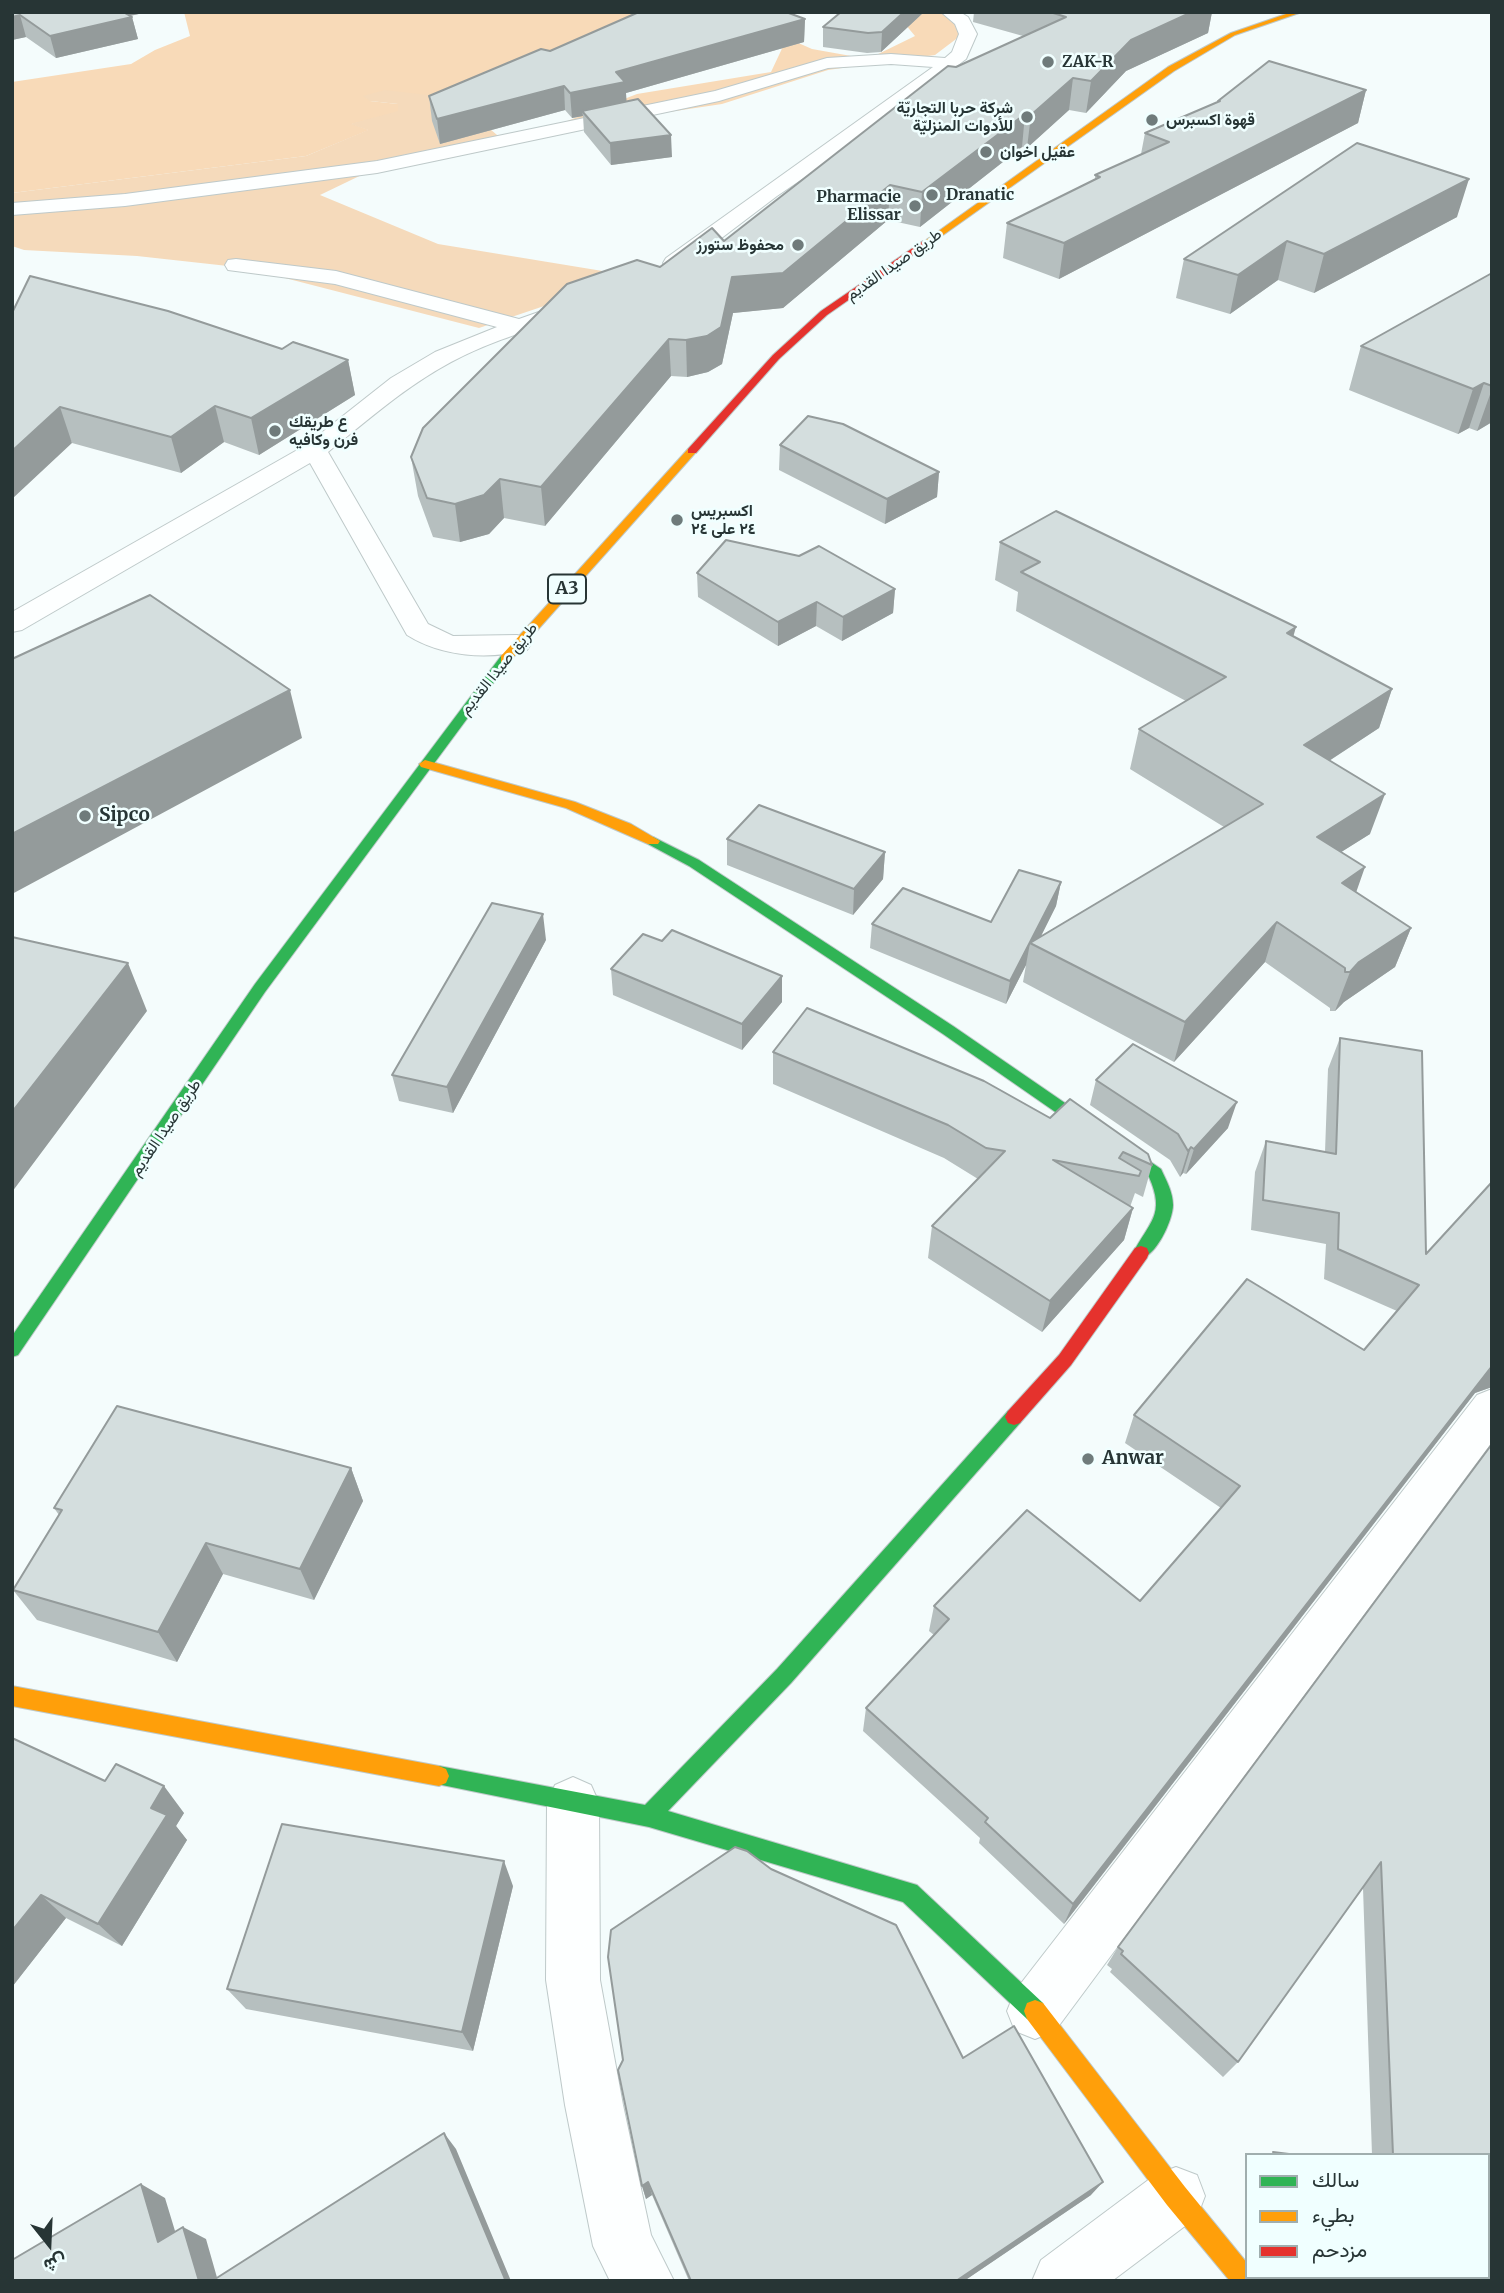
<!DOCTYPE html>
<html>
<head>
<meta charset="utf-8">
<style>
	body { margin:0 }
	#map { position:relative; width:1504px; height:2293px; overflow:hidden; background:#f4fcfc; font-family:Merriweather,Vazirmatn,serif }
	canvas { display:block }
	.frame { position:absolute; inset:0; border:14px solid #273535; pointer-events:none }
	.legend { position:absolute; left:1245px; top:2153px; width:245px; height:126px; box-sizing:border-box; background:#f0ffff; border:2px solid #a0aeae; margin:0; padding:9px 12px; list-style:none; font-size:21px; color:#273535 }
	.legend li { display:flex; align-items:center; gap:14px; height:35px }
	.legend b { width:35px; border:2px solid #a0aeae }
	.north { position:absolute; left:14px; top:2209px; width:70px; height:70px; -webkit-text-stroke:5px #f0ffff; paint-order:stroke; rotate:162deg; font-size:19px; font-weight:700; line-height:28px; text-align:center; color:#273535 }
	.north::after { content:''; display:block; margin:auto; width:24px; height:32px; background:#273535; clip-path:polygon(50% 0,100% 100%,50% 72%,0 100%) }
</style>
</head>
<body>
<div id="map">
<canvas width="1504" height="2293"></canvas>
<div class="frame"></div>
<ul class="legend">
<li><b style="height:9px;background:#30b455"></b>سالك</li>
<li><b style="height:9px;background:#ff9f0a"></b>بطيء</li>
<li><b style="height:9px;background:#e5322d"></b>مزدحم</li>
</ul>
<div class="north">ش</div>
</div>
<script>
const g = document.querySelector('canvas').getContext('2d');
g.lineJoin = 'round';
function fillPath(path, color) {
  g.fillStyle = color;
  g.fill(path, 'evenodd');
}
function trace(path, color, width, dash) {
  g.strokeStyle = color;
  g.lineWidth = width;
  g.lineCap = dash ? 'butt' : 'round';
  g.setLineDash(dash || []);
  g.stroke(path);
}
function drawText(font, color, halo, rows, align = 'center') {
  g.font = font + ' Merriweather,Vazirmatn,serif';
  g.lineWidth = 5;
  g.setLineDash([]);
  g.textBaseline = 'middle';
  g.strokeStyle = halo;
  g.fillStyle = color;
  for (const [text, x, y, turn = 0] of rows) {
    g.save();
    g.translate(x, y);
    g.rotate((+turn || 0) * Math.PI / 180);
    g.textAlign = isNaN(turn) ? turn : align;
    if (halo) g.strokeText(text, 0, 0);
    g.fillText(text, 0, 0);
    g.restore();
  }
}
fillPath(new Path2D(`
	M 184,12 L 660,12 L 454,98 L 370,101 L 398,104 L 398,112 L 352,124 L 369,130 L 306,156 L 12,193 L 12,82 L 131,64 L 155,50 L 190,36 Z
	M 895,12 L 943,12 L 964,33 L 935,55 L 828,70 L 722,104 L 555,129 L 557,125 L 637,94 L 771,72 L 787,38 L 812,49 L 868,59 L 915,36 Z`), '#f8dab8');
fillPath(new Path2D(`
	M 385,90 L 454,98 L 504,141 L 403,155 L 320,195 L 438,244 L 633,276 L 479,328 L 246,268 L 137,256 L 24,250 L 12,246 L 12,193 L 306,156 L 368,130 L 350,124 L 398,111 L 398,104 L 370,101 L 363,96 Z`), '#f5dabb');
const street = new Path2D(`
	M 941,12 L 960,12 L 968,17 L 977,34 L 966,59 L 858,141 L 777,196 L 682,268 L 666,268 L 663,263 L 666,258 L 933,67 L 891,64 L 828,68 L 719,101 L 377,173 L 125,206 L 12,215 L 12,203 L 125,194 L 377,161 L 715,91 L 827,58 L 891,54 L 945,58 L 952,52 L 959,34 L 955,24 Z
	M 236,259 L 336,271 L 519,319 L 567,302 L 583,302 L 586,307 L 583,312 C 539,327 492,340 451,362 C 406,386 368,420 328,452 L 428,624 L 453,636 L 517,635 L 527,638 L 531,644 L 527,650 C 488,660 442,657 407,635 L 310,463 L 22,630 L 12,632 L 12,612 L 306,445 L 391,378 L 435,352 L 497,327 L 335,284 L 228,270 L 225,265 L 228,260 Z
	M 1492,1389 L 1492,1442 L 1055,2031 L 1035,2039 L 1015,2031 L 1007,2011 L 1015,1991 L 1477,1395 Z
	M 573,1777 L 591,1785 L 599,1803 L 600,1980 L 623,2105 L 651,2235 L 674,2281 L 610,2281 L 593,2246 L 565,2105 L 546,1980 L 547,1803 L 555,1785 Z
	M 1176,2167 L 1197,2175 L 1205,2196 L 1197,2217 L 1112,2281 L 1032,2281 L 1041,2260 L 1155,2175 Z`);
const fast = new Path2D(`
	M 505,655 L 511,659 L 509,662 L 265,992 L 18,1355 L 12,1357 L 12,1336 L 255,984 L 501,656 Z
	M 653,837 L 699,860 L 953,1026 L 1161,1169 C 1166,1180 1173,1192 1173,1205 C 1173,1221 1153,1264 1135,1258 L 1133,1253 C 1149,1222 1166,1215 1149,1177 L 943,1034 L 689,866 L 648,844 L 648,838 Z
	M 1014,1409 L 1020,1411 L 1023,1417 L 1020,1423 L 791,1683 L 668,1811 L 917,1885 L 1043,2003 L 1046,2011 L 1043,2019 L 1035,2022 L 1027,2019 L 903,1902 L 649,1827 L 432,1783 L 429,1776 L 432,1769 L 439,1766 L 645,1805 L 777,1669 L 1008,1411 Z`);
const slow = new Path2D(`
	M 1292,12 L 1302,12 L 1235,35 L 1174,71 L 929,245 L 922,243 L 1168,67 L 1231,33 Z
	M 688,449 L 697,451 L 509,662 L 501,662 L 501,656 Z
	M 425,760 L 575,802 L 631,824 L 660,841 L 658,844 L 648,844 L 566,808 L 421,767 L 419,764 Z
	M 12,1686 L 439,1766 L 446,1769 L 449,1776 L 446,1783 L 439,1786 L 12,1706 Z
	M 1035,2000 L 1043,2003 L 1185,2187 L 1247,2263 L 1247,2277 L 1257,2277 L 1258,2281 L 1230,2281 L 1167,2205 L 1027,2019 L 1024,2011 L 1027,2003 Z`);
const jam = new Path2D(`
	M 923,241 L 930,243 L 827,315 L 779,359 L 696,453 L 688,453 L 688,449 L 773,355 L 821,311 Z
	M 1141,1246 L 1147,1248 L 1149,1253 L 1147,1258 L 1071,1365 L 1020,1423 L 1014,1425 L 1008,1423 L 1005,1417 L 1008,1411 L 1059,1355 L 1135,1248 Z`);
trace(street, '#bec9c9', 2);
trace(fast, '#bec9c9', 2);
trace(slow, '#bec9c9', 2);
trace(jam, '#bec9c9', 2);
fillPath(street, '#fdffff');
fillPath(fast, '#30b455');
fillPath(slow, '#ff9f0a');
fillPath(jam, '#e5322d');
fillPath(new Path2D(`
	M 12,12 L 148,12 L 130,16 L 132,17 L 138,39 L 56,58 L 26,37 L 12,40 Z
	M 841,12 L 924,12 L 881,52 L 867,53 L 823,47 L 823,27 Z
	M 974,12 L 1212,12 L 1208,33 L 1126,71 L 1086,113 L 1069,110 L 1027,148 L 1022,147 L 920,227 L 888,220 L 783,308 L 733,313 L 722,364 L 708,372 L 687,377 L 671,376 L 545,526 L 504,518 L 489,534 L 460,542 L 433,537 L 418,496 L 411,457 L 660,267 L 724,241 L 956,67 L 1023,36 L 973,22 Z
	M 805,19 L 804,42 L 626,93 L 626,102 L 672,157 L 611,165 L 584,132 L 583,116 L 572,118 L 565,110 L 440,144 L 432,121 L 429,96 L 550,51 Z
	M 1366,90 L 1358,123 L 1059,279 L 1003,258 L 1007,223 L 1095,180 L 1095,175 L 1141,154 L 1145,133 L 1217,102 L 1218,101 Z
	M 1357,143 L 1457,217 L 1314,293 L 1278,280 L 1230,314 L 1176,298 L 1184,259 Z
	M 1492,273 L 1492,422 L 1477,431 L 1469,428 L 1458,434 L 1349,390 L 1361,346 Z
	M 12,313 L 282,349 L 348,360 L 355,395 L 259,455 L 224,442 L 181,473 L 72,443 Z
	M 780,445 L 939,472 L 937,497 L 885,524 L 779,470 Z
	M 1000,542 L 1294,636 L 1392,689 L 1379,728 L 1329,761 L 1370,834 L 1341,852 L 1356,892 L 1411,928 L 1395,967 L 1344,1002 L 1335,1011 L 1330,1011 L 1330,1008 L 1265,962 L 1174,1062 L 1023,982 L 1026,965 L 1006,1004 L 870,948 L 872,924 L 991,922 L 1061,882 L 1056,906 L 1041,936 L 1224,827 L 1130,769 L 1139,729 L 1186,701 L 1016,611 L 1018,592 L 995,580 Z
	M 697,573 L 895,589 L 893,613 L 842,641 L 816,626 L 778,646 L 698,597 Z
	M 727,839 L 885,852 L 883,879 L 853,915 L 727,865 Z
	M 546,940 L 453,1113 L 399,1101 L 392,1075 Z
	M 611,969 L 782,1002 L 742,1050 L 613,995 Z
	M 1340,1038 L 1426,1254 L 1492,1182 L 1492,1387 L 1475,1393 L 1064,1924 L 979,1843 L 980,1838 L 863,1731 L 866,1708 L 934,1635 L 929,1631 L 934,1606 L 1140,1601 L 1221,1508 L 1125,1443 L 1134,1415 L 1364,1350 L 1397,1311 L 1324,1279 L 1326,1244 L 1251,1230 L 1255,1172 L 1266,1141 L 1325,1152 L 1328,1069 Z
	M 773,1052 L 1050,1118 L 1152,1165 L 1143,1197 L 1135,1193 L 1130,1207 L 1133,1208 L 1124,1240 L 1042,1332 L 928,1258 L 932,1226 L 978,1179 L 944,1158 L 773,1084 Z
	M 1096,1080 L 1228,1128 L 1186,1174 L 1183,1173 L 1180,1177 L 1170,1160 L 1090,1105 Z
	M 1492,1444 L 1492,2281 L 1365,2281 L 1362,2277 L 1488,2277 L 1488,2155 L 1372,2155 L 1363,1888 L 1238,2062 L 1223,2077 L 1110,1972 L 1112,1969 L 1107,1965 L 1118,1947 Z
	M 351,1468 L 363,1501 L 314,1600 L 223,1574 L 177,1662 L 37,1620 L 13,1590 L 59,1515 L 54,1508 Z
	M 12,1738 L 105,1781 L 184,1813 L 176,1826 L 187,1840 L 122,1946 L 66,1918 L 12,1987 Z
	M 513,1886 L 473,2051 L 246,2009 L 227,1989 Z
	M 963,2058 L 1091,2195 L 964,2281 L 689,2281 L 652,2195 L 646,2199 L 642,2186 Z`), '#b6bfbf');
fillPath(new Path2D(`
	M 103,12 L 148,12 L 105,21 Z
	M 904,12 L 924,12 L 881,52 L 882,32 Z
	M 1192,12 L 1212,12 L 1208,33 L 1126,71 L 1086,113 L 1091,81 L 1131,40 Z
	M 20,15 L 26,37 L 12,40 L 12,17 Z
	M 132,17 L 138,39 L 56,58 L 50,36 Z
	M 805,19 L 804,42 L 626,93 L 627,107 L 582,111 L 583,116 L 572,118 L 570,93 L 616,72 Z
	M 1073,78 L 1069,110 L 1027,148 L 1031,115 Z
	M 564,86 L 565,110 L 440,144 L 437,119 Z
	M 1366,90 L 1358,123 L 1059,279 L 1064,243 Z
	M 1025,114 L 1022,147 L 920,227 L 922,192 Z
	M 671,135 L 672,157 L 611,165 L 610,143 Z
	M 1469,179 L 1457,217 L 1314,293 L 1324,254 Z
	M 890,185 L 888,220 L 783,308 L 733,313 L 722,364 L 708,372 L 687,377 L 686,340 L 732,277 Z
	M 1287,241 L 1278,280 L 1230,314 L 1238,275 Z
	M 669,339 L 671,376 L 545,526 L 541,487 Z
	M 348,360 L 355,395 L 259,455 L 251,418 Z
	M 1484,383 L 1469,428 L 1458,434 L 1473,389 Z
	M 1492,389 L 1492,422 L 1477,431 Z
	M 215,406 L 224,442 L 181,473 L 171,437 Z
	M 60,407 L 72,443 L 12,499 L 12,451 Z
	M 939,472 L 937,497 L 885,524 L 887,499 Z
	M 500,479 L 504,518 L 489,534 L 460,542 L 455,504 Z
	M 895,589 L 893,613 L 842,641 L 843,617 Z
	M 817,602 L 816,626 L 778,646 L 778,622 Z
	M 1296,627 L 1285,666 L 1287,633 Z
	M 1392,689 L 1379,728 L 1292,785 L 1304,745 Z
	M 290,690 L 302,738 L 12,894 L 12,834 Z
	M 1385,794 L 1370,834 L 1303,876 L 1317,837 Z
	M 885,852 L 883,879 L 853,915 L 854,889 Z
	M 1365,867 L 1351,907 L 1342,883 Z
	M 1061,882 L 1056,906 L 1036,946 L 1030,943 L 1026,965 L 1006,1004 L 1010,981 Z
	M 543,914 L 546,940 L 453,1113 L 447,1087 Z
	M 1277,922 L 1265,962 L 1174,1062 L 1185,1022 Z
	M 1411,928 L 1395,967 L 1344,1002 L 1335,1011 L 1350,972 L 1359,962 Z
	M 128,963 L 147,1011 L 12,1192 L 12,1112 Z
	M 782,976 L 782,1002 L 742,1050 L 742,1024 Z
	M 1237,1102 L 1228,1128 L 1186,1174 L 1194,1149 Z
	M 1191,1147 L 1183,1173 L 1180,1177 L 1188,1151 Z
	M 1133,1208 L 1124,1240 L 1042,1332 L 1050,1301 Z
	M 1492,1366 L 1492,1387 L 1475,1393 L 1064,1924 L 1073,1904 Z
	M 351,1468 L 363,1501 L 314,1600 L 300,1569 Z
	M 206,1543 L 223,1574 L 177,1662 L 158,1632 Z
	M 164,1786 L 184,1813 L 176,1826 L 187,1840 L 122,1946 L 98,1924 L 151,1808 Z
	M 504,1861 L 513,1886 L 473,2051 L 462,2032 Z
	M 41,1895 L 66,1918 L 12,1987 L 12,1931 Z
	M 444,2133 L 456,2149 L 511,2281 L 502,2281 Z
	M 648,2182 L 652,2195 L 646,2199 L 642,2186 Z
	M 1103,2182 L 1091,2195 L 964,2281 L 956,2281 Z
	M 141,2184 L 165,2198 L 182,2254 L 158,2242 Z
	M 183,2227 L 206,2239 L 218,2281 L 199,2281 Z`), '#949b9b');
const building = new Path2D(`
	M 12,12 L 123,12 L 132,17 L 50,36 L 20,15 L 12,17 Z
	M 639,12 L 786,12 L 805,19 L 616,72 L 625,82 L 570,93 L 564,86 L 437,119 L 429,96 L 541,49 L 550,51 Z
	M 841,12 L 904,12 L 882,32 L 868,33 L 823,27 Z
	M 1050,12 L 1192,12 L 1131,40 L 1091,81 L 1073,78 L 1031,115 L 1025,114 L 922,192 L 890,185 L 783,273 L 732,277 L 721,327 L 707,336 L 686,340 L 669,339 L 541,487 L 500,479 L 484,495 L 455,504 L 427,498 L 411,457 L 423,428 L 567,284 L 637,260 L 660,267 L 712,228 L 724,241 L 948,66 L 956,67 L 1066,17 Z
	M 1269,61 L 1366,90 L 1064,243 L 1007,223 L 1100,177 L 1095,175 L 1169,142 L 1145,133 L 1220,101 L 1218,101 Z
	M 638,99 L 671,135 L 610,143 L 582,111 Z
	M 1357,143 L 1469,179 L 1324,254 L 1287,241 L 1238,275 L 1184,259 Z
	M 1492,273 L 1492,386 L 1484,383 L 1473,389 L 1361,346 Z
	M 30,276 L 168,311 L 282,349 L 293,342 L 348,360 L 251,418 L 215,406 L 171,437 L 60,407 L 12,451 L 12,313 Z
	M 808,416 L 843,424 L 939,472 L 887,499 L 780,445 Z
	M 1056,511 L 1296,627 L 1287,633 L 1392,689 L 1304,745 L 1385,794 L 1317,837 L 1365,867 L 1342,883 L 1411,928 L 1359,962 L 1350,972 L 1345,972 L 1345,968 L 1277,922 L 1185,1022 L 1030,943 L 1263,804 L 1139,729 L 1226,677 L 1021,572 L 1040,562 L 1000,542 Z
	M 726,540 L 799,556 L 819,546 L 895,589 L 843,617 L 817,602 L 778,622 L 697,573 Z
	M 150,595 L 290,690 L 12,834 L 12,659 Z
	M 759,805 L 885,852 L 854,889 L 727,839 Z
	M 1019,870 L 1061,882 L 1010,981 L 872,924 L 903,888 L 991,922 Z
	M 492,903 L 543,914 L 447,1087 L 392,1075 Z
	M 672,930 L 782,976 L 742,1024 L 611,969 L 643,934 L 662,941 Z
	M 12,937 L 128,963 L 12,1112 Z
	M 807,1008 L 984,1081 L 1050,1118 L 1070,1099 L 1148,1154 L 1152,1165 L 1123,1152 L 1119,1158 L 1141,1171 L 1139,1176 L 1053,1160 L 1133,1208 L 1050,1301 L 932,1226 L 1005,1151 L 986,1148 L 948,1125 L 773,1052 Z
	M 1340,1038 L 1422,1051 L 1426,1254 L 1492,1182 L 1492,1366 L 1073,1904 L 985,1822 L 988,1818 L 866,1708 L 949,1619 L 934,1606 L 1027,1510 L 1140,1601 L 1240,1486 L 1134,1415 L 1247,1279 L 1364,1350 L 1419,1285 L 1338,1249 L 1339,1213 L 1263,1200 L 1266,1141 L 1336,1154 Z
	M 1133,1044 L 1237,1102 L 1194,1149 L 1191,1147 L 1188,1151 L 1178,1134 L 1096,1080 Z
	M 117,1406 L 351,1468 L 300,1569 L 206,1543 L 158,1632 L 13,1590 L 62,1510 L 54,1508 Z
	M 1492,1444 L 1492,2281 L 1395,2281 L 1392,2277 L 1488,2277 L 1488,2155 L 1393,2155 L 1381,1862 L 1238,2062 L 1121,1954 L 1123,1951 L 1118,1947 Z
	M 12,1738 L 105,1781 L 116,1764 L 164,1786 L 151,1808 L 167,1815 L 98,1924 L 41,1895 L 12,1931 Z
	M 282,1824 L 504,1861 L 462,2032 L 227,1989 Z
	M 735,1847 L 747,1851 L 771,1869 L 896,1925 L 963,2058 L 1014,2026 L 1103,2182 L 956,2281 L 691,2281 L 648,2182 L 642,2186 L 618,2070 L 623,2060 L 608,1957 L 611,1930 Z
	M 444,2133 L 505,2279 L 502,2281 L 212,2281 Z
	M 1273,2152 L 1297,2155 L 1275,2155 Z
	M 141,2184 L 158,2242 L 183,2227 L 199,2281 L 12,2281 L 12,2260 Z`);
fillPath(building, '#d4dede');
trace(building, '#949b9b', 2);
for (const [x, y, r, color] of [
	[1048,62,7,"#6f7b7b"],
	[1027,117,7,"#6f7b7b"],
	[1152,120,7,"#6f7b7b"],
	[986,152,7,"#6f7b7b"],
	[932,195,7,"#6f7b7b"],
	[915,206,7,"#6f7b7b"],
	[798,245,7,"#6f7b7b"],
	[275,431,7,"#6f7b7b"],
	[677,520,7,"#6f7b7b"],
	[85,816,7,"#6f7b7b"],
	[1088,1459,7,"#6f7b7b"]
]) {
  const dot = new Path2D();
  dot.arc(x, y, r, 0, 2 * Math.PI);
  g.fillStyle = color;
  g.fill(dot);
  trace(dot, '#f0ffff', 2.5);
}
drawText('bold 16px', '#273535', '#f0ffff', [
	["ZAK-R",1062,62],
	["شركة حربا التجاريّة",1013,108,"right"],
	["للأدوات المنزليّة",1013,126,"right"],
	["قهوة اكسبرس",1166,120],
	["عقيل اخوان",1000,152],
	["Dranatic",946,195],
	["Pharmacie",901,197,"right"],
	["Elissar",901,215,"right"],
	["محفوظ ستورز",784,245,"right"],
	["ع طريقك",289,422],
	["فرن وكافيه",289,440],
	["اكسبريس",691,511],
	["٢٤ على ٢٤",691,529]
], 'left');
drawText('16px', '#273535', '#f0ffff', [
	["طريق صيدا القديم",894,265,-35],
	["طريق صيدا القديم",499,669,-51],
	["طريق صيدا القديم",166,1128,-56]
]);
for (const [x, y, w] of [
	[567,589,38]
]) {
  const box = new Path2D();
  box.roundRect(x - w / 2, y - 14.5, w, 29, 5);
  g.fillStyle = '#f0ffff';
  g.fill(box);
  trace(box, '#273535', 2);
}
drawText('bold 18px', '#273535', null, [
	["A3",567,589]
]);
drawText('bold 19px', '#273535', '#f0ffff', [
	["Sipco",99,816],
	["Anwar",1102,1459]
], 'left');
</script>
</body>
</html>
